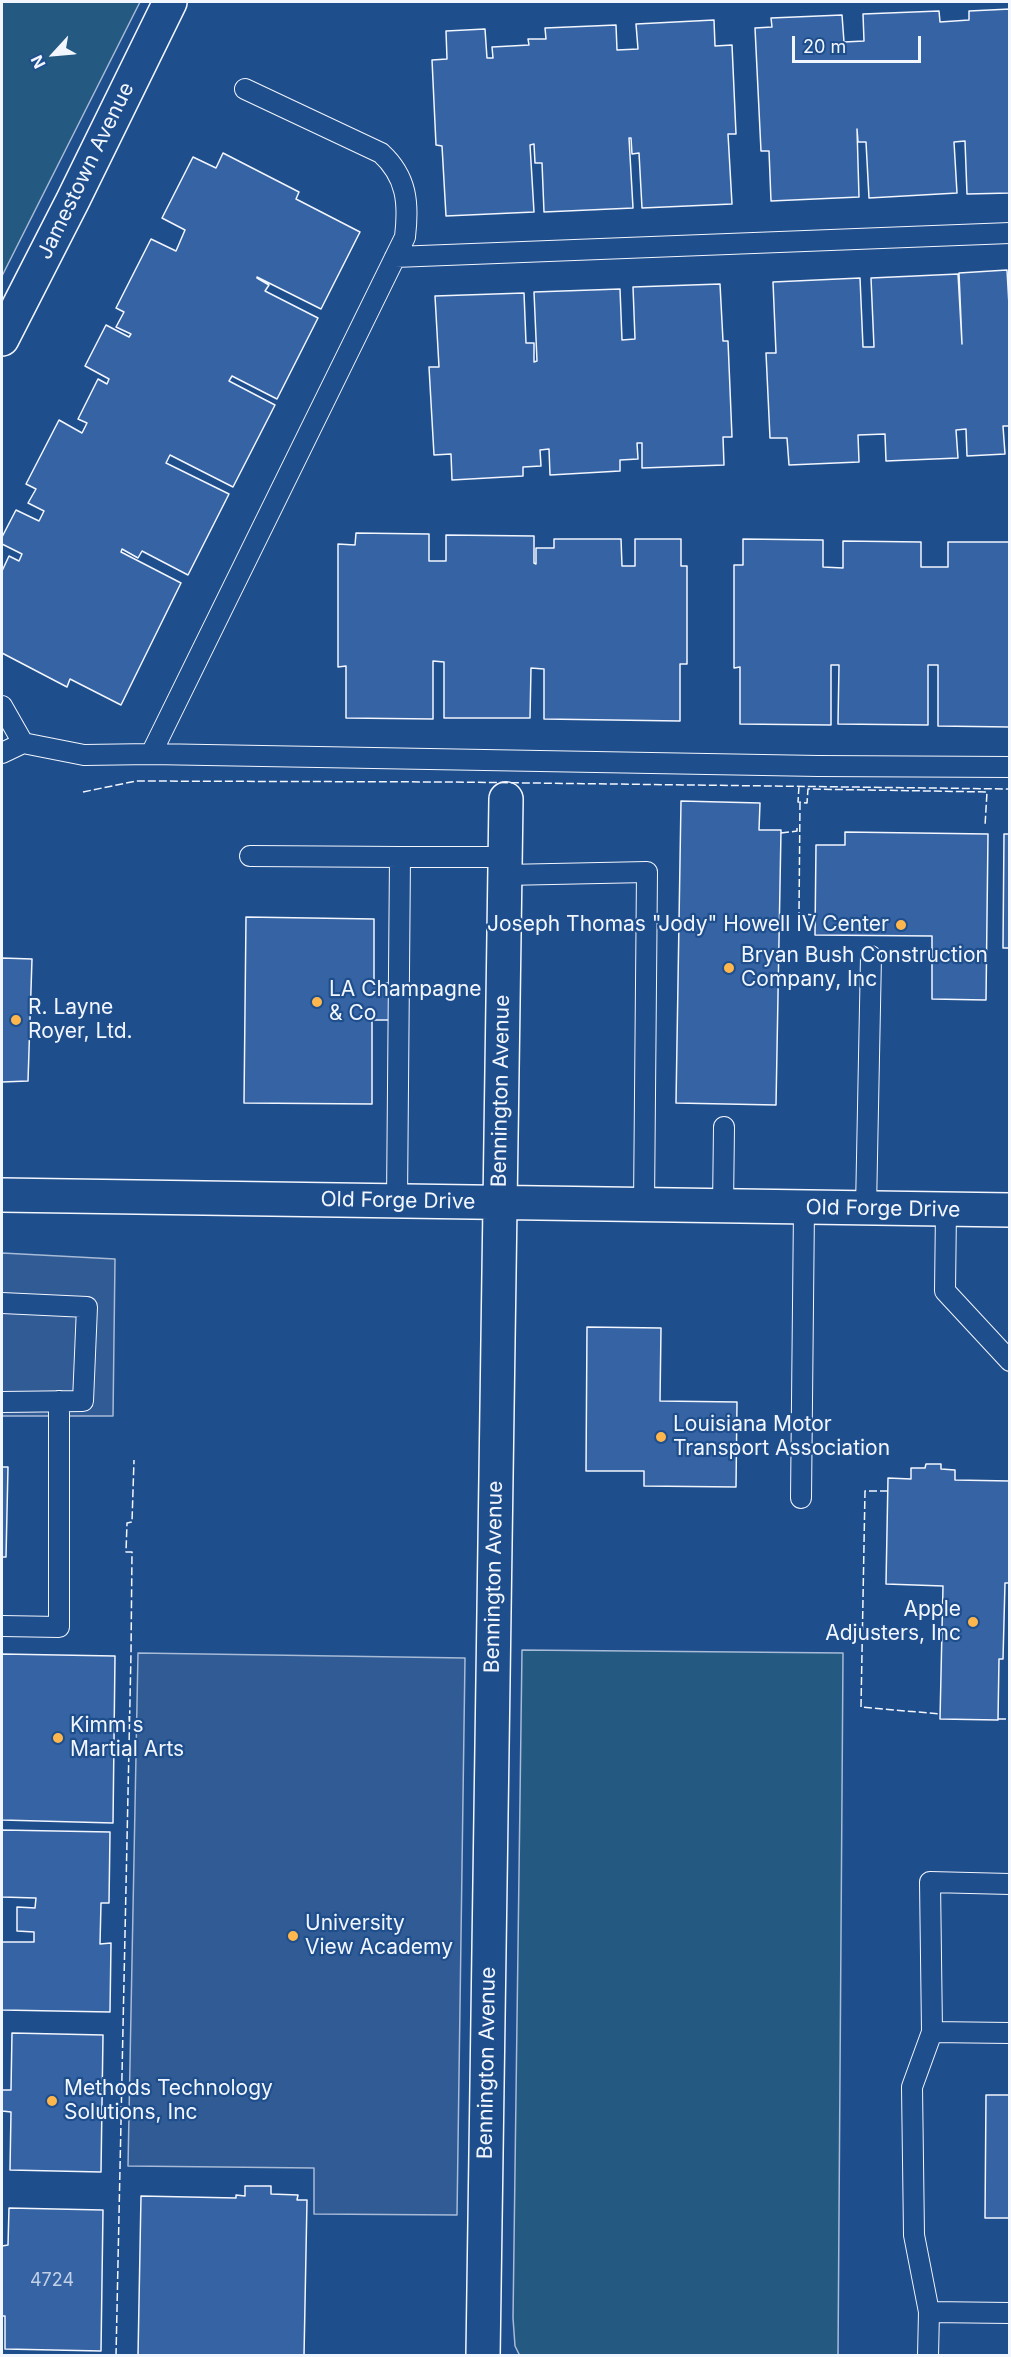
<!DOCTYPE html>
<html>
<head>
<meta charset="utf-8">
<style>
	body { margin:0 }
	#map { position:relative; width:1011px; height:2357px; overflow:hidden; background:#1f4e8c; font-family:Inter,sans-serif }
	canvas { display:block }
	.frame { position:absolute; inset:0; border:3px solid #f2f6ff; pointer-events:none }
	.north { position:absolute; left:24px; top:24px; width:60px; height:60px; -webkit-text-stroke:4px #1f4e8c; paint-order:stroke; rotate:244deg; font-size:16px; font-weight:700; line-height:24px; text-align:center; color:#f2f6ff }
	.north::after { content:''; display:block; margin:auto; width:21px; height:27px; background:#f2f6ff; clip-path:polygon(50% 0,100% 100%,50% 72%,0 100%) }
	.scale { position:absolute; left:792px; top:36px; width:129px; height:27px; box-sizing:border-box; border:3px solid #f2f6ff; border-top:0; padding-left:8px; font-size:18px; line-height:21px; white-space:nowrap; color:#f2f6ff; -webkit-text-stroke:4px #1f4e8c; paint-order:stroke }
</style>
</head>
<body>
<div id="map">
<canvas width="1011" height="2357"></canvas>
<div class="frame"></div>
<div class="north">N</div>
<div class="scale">20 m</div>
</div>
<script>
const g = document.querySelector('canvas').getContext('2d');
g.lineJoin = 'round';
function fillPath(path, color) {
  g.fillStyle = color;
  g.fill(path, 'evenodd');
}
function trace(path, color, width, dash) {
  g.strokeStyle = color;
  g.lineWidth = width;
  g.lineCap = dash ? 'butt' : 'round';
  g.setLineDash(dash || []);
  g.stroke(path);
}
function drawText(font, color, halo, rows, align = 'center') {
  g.font = font + ' Inter,sans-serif';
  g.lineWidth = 4.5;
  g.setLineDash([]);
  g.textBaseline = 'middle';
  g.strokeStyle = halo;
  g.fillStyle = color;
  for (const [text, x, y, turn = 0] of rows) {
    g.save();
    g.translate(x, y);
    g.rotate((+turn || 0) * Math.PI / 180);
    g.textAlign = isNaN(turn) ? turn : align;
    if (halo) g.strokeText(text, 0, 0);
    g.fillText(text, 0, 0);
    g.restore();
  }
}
const green = new Path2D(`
	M 2,2 L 140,2 L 2,276 Z
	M 522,1650 L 843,1653 L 838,2355 L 520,2356 L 515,2346 L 513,2318 Z`);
fillPath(green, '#245a82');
trace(green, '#a8bbd7', 1.5);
const parking = new Path2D(`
	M 2,1253 L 115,1259 L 113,1416 L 2,1416 Z
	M 138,1653 L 465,1658 L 457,2215 L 314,2214 L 314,2168 L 128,2166 Z`);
fillPath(parking, '#305b95');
trace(parking, '#a8bbd7', 1.5);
const building = new Path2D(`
	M 1010,9 L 1010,193 L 967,194 L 965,141 L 954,142 L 957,193 L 869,198 L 866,142 L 858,142 L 857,129 L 859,197 L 771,201 L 769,151 L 761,151 L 755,28 L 772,27 L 771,18 L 842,15 L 844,42 L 864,41 L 863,14 L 939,11 L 940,22 L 969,20 L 969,11 Z
	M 714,20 L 715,46 L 732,45 L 736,134 L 728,134 L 732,204 L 642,208 L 639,153 L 632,154 L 631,138 L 629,138 L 633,208 L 544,212 L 542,163 L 535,163 L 534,144 L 530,145 L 534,212 L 446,216 L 442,146 L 436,145 L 432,60 L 447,59 L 446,31 L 485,29 L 487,58 L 493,58 L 492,47 L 529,45 L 528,39 L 546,39 L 545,28 L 616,25 L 617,50 L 638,49 L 636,24 Z
	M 223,153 L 299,192 L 296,199 L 360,232 L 321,309 L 257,277 L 257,278 L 269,285 L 265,291 L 318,318 L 277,399 L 232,376 L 229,381 L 275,405 L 233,487 L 170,455 L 166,463 L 229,494 L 188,575 L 142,551 L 138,558 L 122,549 L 121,552 L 181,583 L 121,705 L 70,679 L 67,687 L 2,653 L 2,571 L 9,556 L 19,561 L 22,554 L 2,544 L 2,537 L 16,510 L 39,521 L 44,511 L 28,503 L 36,489 L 26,484 L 59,420 L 82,433 L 87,423 L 78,419 L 98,379 L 107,384 L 109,379 L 85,366 L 106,325 L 129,337 L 131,334 L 116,327 L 124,312 L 116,308 L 151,239 L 176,251 L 185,230 L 162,218 L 193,157 L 216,168 Z
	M 1007,270 L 1010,323 L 1010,426 L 1003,426 L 1005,454 L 967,456 L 966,429 L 956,430 L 958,458 L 886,461 L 885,434 L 858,435 L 859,462 L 789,465 L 787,438 L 770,438 L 766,353 L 776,353 L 773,282 L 860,278 L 863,347 L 874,347 L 871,278 L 958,274 L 962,344 L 959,273 Z
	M 720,284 L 723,341 L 728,341 L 732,437 L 723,437 L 724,465 L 642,468 L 642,443 L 637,443 L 638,459 L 620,460 L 620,471 L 550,475 L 549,449 L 540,450 L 541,466 L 523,467 L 523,476 L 452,480 L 451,454 L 434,455 L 429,367 L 439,367 L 435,296 L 524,293 L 526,343 L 534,343 L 534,362 L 537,361 L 534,292 L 620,289 L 622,340 L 635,339 L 633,287 Z
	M 356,533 L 429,534 L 429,561 L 446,561 L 446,535 L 534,536 L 534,563 L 536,564 L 536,548 L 554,548 L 554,539 L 621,539 L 622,566 L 635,566 L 635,539 L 681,539 L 681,566 L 687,566 L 687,664 L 680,664 L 680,721 L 544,719 L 544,669 L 531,668 L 530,718 L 444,718 L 444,662 L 433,661 L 433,719 L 346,718 L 346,666 L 338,667 L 338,544 L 355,545 Z
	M 743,539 L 823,540 L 823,567 L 843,568 L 843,541 L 921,542 L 921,567 L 948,567 L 948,542 L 1010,542 L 1010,727 L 938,726 L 938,665 L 928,665 L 928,725 L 838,724 L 839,665 L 831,665 L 831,725 L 740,724 L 740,667 L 734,668 L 734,565 L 743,565 Z
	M 681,801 L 760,803 L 759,830 L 781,830 L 776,1105 L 676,1103 Z
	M 845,832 L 988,834 L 986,1000 L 932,999 L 932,936 L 815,935 L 816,845 L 845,845 Z
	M 1004,834 L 1010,834 L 1010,948 L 1003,948 Z
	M 246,917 L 374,919 L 374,983 L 389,983 L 390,1020 L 372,1020 L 372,1104 L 244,1103 Z
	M 2,958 L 32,959 L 28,1081 L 2,1082 Z
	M 587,1327 L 661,1328 L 660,1401 L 737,1402 L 736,1487 L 644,1486 L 644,1471 L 586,1471 Z
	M 926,1464 L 941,1464 L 941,1469 L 955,1470 L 955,1480 L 1010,1481 L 1010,1583 L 1005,1583 L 1003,1659 L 999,1659 L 998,1720 L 940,1719 L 943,1586 L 886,1584 L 888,1478 L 911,1479 L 911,1468 L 925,1468 Z
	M 2,1467 L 8,1467 L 6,1557 L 2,1557 Z
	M 2,1654 L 115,1656 L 113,1823 L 2,1820 Z
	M 2,1830 L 110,1832 L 109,1903 L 101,1903 L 100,1944 L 111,1943 L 110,2012 L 2,2010 L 2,1942 L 34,1942 L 34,1932 L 17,1931 L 17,1907 L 35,1908 L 36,1898 L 2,1897 Z
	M 12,2033 L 103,2035 L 101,2172 L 10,2170 L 11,2112 L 2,2111 L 2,2090 L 11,2090 Z
	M 986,2095 L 1010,2095 L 1010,2218 L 985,2218 Z
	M 245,2186 L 271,2186 L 271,2194 L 298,2195 L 297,2200 L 307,2200 L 304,2356 L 138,2356 L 141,2196 L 236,2198 L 236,2195 L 245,2196 Z
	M 9,2208 L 103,2210 L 101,2351 L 5,2349 L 5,2316 L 2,2316 L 2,2246 L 8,2245 Z`);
fillPath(building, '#3563a3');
trace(building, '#f2f6ff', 1.5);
const service = new Path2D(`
	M 395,257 L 1010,233
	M 2,706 L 23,743
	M 2,753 L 23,743 L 84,755 L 151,754 L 818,766 L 1010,767
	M 151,754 L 405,237 C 409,203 407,177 381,153 L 245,89
	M 250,856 L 400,857
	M 505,875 L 647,872 L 644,1205
	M 397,1201 L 400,857 L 505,857
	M 723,1206 L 724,1127
	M 866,1208 L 871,956
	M 946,1210 L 945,1291 L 1010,1361
	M 2,1303 L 87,1307 L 83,1401 L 2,1402
	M 801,1498 L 804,1207
	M 2,1626 L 59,1627 L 59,1401
	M 932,2032 L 930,1882 L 1010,1884
	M 929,2312 L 1010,2313
	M 928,2356 L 929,2312 L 914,2235 L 912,2087 L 932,2032 L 1010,2033`);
const minor = new Path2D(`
	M 2,339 L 73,200 L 170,2
	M 2,1195 L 1010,1210
	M 483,2356 L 506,799`);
trace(service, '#f2f6ff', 22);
trace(minor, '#f2f6ff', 36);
trace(service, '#1f4e8c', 20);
trace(minor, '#1f4e8c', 33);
trace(new Path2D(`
	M 799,786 L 798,802 L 807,803 L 808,789 L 987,792 L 985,826
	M 83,792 L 136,781 L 452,782 L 1010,789
	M 800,802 L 799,914 L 816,915
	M 781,833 L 797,831 L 797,826
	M 888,1491 L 865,1491 L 861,1707 L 940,1714
	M 998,1719 L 1010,1719
	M 116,2356 L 131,1653 L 132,1552 L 126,1552 L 127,1523 L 132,1522 L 134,1460`), '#f2f6ff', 1.5, [8, 3]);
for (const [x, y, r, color] of [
	[901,925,6,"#ffb74d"],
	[729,968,6,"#ffb74d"],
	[317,1002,6,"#ffb74d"],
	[16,1020,6,"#ffb74d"],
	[661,1437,6,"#ffb74d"],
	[973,1622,6,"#ffb74d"],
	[58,1738,6,"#ffb74d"],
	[293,1936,6,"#ffb74d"],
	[52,2101,6,"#ffb74d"]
]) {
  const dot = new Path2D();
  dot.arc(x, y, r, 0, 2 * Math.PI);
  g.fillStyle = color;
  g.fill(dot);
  trace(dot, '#1f4e8c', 2);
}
drawText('18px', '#c3d1e8', null, [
	["4724",52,2281]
]);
drawText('21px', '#f2f6ff', '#1f4e8c', [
	["Jamestown Avenue",86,171,-64],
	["Bennington Avenue",501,1091,-89],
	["Old Forge Drive",398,1201,1],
	["Old Forge Drive",883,1209,1],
	["Bennington Avenue",494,1577,-89],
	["Bennington Avenue",487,2063,-89]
]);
drawText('21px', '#f2f6ff', '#1f4e8c', [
	["Joseph Thomas \"Jody\" Howell IV Center",889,925,"right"],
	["Bryan Bush Construction",741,956],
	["Company, Inc",741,980],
	["LA Champagne",329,990],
	["& Co",329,1014],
	["R. Layne",28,1008],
	["Royer, Ltd.",28,1032],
	["Louisiana Motor",673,1425],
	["Transport Association",673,1449],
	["Apple",961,1610,"right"],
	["Adjusters, Inc",961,1634,"right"],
	["Kimm's",70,1726],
	["Martial Arts",70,1750],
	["University",305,1924],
	["View Academy",305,1948],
	["Methods Technology",64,2089],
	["Solutions, Inc",64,2113]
], 'left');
</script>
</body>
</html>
